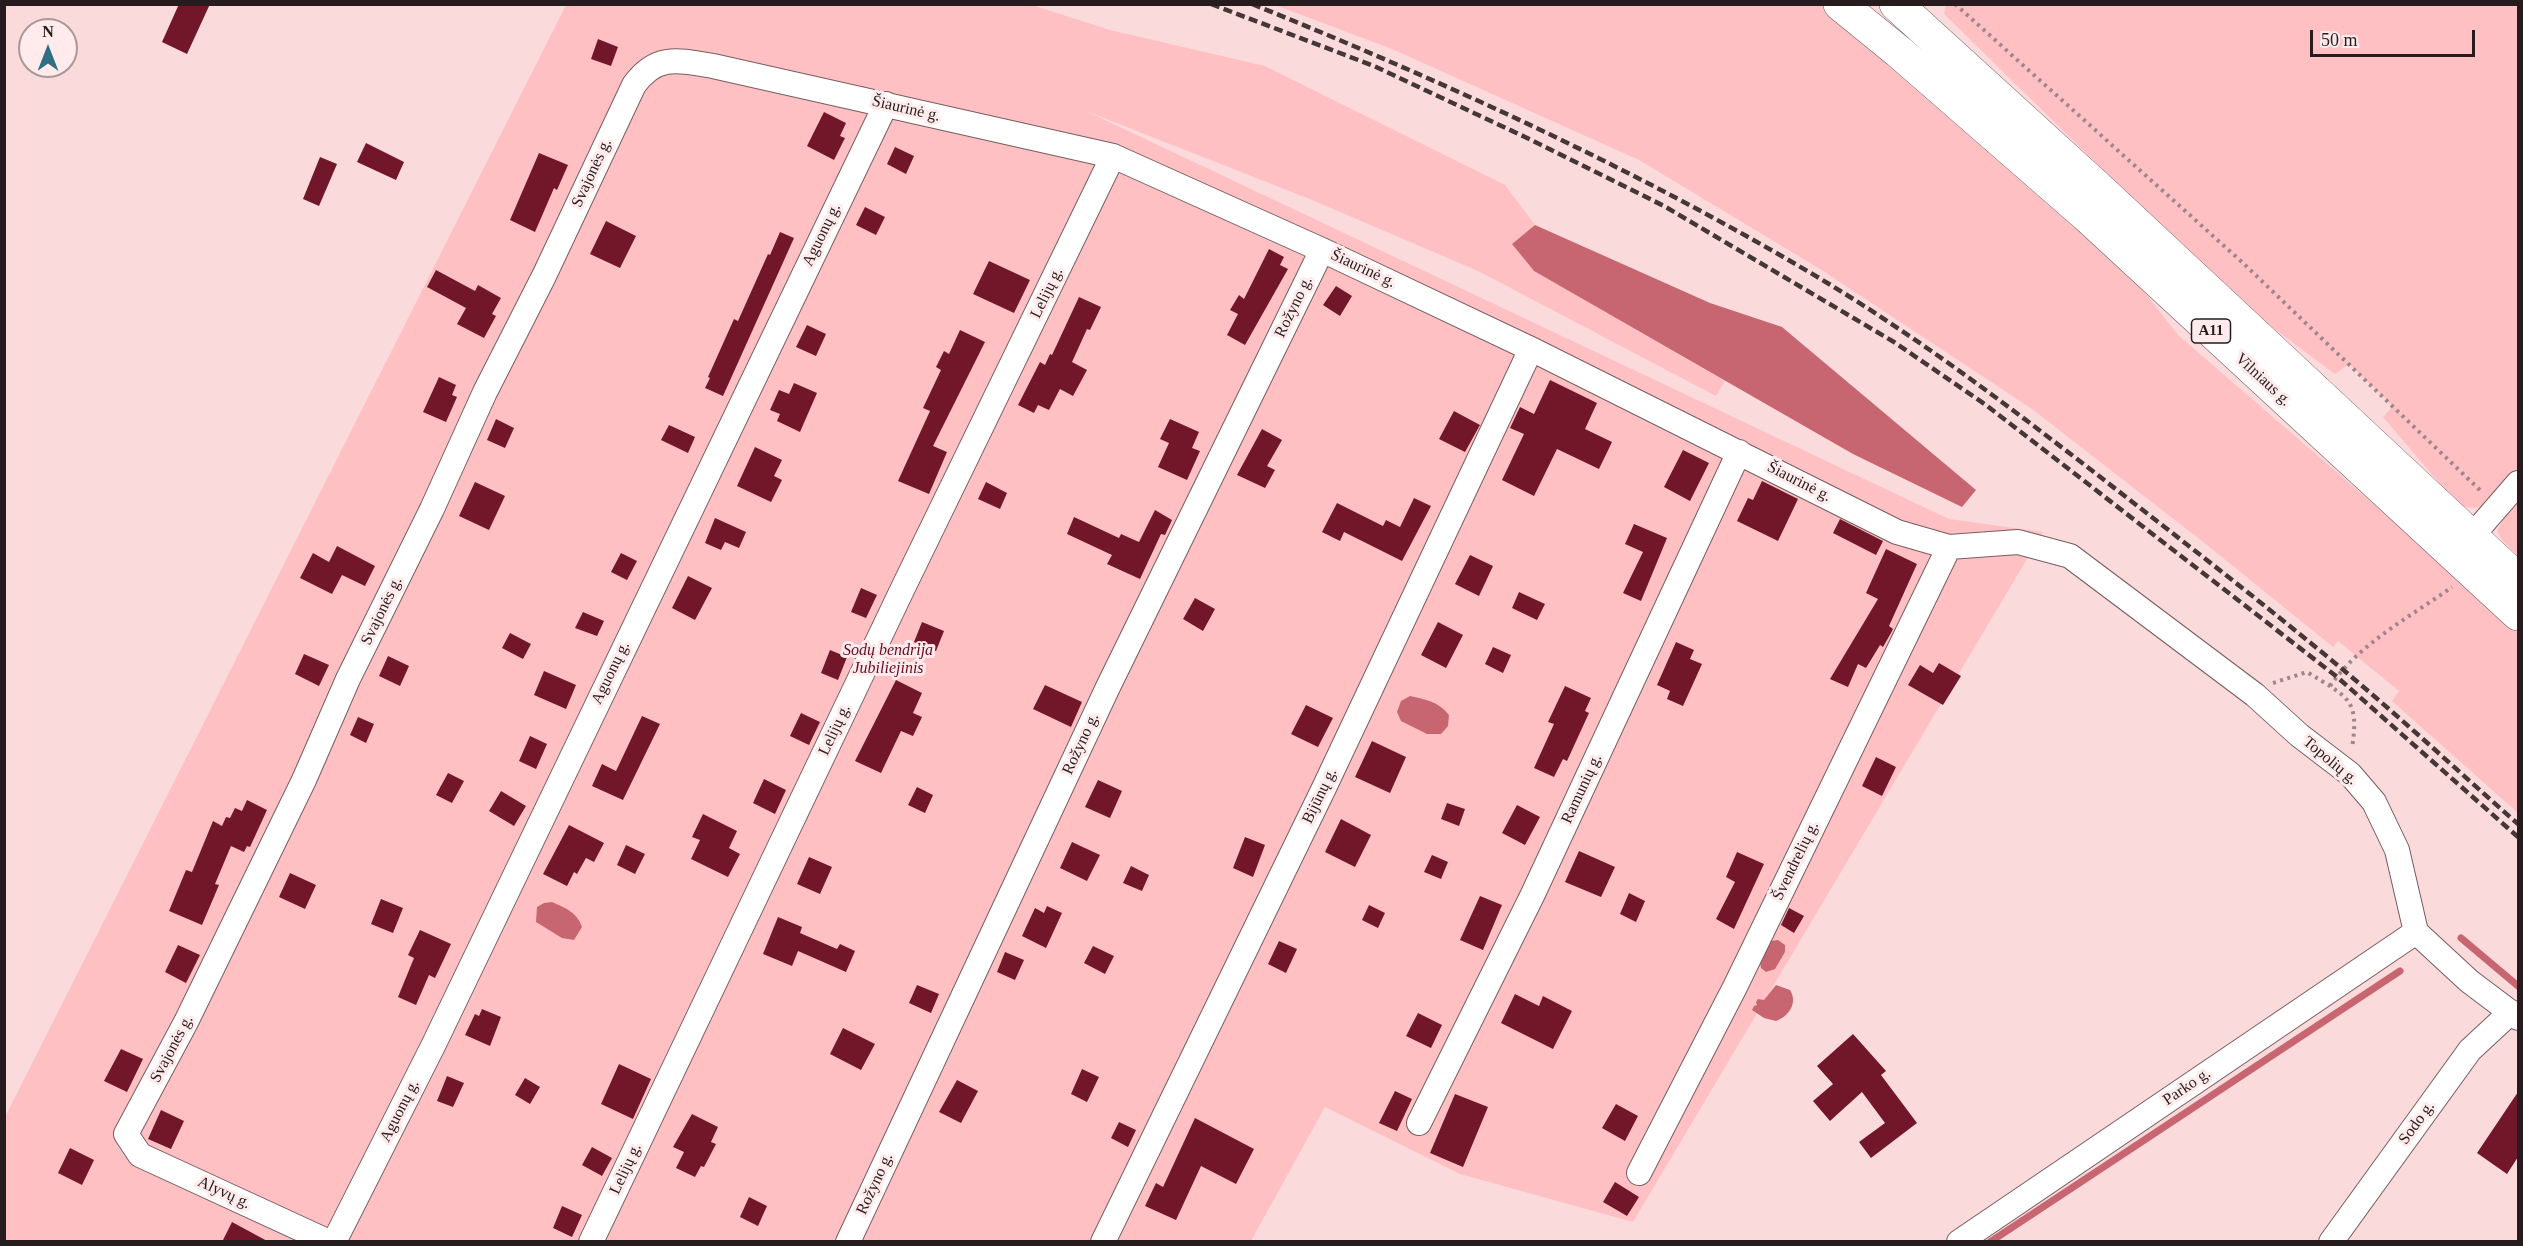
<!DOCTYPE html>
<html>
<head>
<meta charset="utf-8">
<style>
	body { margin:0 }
	#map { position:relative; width:2523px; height:1246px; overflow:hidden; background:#fbdadc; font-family:Georgia,serif }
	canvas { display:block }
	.frame { position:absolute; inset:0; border:6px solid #271c1d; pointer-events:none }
	.north { position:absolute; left:18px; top:18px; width:60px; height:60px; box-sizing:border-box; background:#ffebec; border:2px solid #a99899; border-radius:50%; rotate:0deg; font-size:16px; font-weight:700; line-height:24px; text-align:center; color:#271c1d }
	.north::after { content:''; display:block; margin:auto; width:21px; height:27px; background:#306e84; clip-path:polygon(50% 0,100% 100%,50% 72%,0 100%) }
	.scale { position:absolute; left:2310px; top:30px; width:165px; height:27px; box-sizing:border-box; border:3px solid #271c1d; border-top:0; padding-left:8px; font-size:18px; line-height:21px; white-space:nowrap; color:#271c1d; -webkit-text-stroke:4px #ffebec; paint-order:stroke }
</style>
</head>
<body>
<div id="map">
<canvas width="2523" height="1246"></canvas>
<div class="frame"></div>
<div class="north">N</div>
<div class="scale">50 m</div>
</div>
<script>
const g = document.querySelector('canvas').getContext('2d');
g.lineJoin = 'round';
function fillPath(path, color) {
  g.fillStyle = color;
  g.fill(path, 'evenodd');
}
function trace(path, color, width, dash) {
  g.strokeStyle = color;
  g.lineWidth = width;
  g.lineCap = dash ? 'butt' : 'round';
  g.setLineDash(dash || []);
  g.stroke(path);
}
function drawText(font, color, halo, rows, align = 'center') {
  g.font = font + ' Georgia,serif';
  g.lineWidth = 6;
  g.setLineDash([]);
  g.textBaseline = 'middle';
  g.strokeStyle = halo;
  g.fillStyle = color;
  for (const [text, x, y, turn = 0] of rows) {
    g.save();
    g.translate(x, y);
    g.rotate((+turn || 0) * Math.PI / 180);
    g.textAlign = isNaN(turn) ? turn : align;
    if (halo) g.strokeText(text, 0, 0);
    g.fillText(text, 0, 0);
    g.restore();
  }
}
fillPath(new Path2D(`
	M 1946,4 L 2518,5 L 2518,556 L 2502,540 L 2497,531 L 2506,515 L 2491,501 C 2478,509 2471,510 2457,504 L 2383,417 L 2393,406 L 2349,364 L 2335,374 L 2238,302 L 1944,14 Z
	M 566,5 L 1032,5 L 1110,30 L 1265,66 L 1505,185 L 1535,225 L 1512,244 L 1534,271 L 1725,381 L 1716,396 L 1478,271 L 1312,200 L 1086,111 L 1949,519 L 2043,532 L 1633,1222 L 1460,1174 L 1325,1107 L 1251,1241 L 5,1241 L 4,1119 Z
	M 1275,5 L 1825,5 L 2127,270 L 2178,335 L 2518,629 L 2518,813 L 2392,701 L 2399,691 L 2338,641 L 2333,647 L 2207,545 L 2032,409 L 1820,269 L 1639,160 L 1392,49 Z`), '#ffc0c4');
fillPath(new Path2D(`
	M 1535,225 L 1710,303 L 1782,327 L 1976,490 L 1962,507 L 1853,454 L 1534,271 L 1512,244 Z
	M 1410,696 C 1425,699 1439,702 1449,715 L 1448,726 L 1441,734 L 1427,734 L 1401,721 L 1397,712 L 1401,701 Z
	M 552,902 C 565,908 577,912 582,927 L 574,940 L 562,938 L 536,922 L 537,907 L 544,903 Z
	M 1778,940 L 1785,945 L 1785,952 L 1775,969 L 1766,972 L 1761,968 L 1760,961 L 1771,941 Z
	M 1776,985 L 1790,990 C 1798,1003 1789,1016 1776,1021 L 1764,1018 L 1752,1010 L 1754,1006 L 1757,1005 L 1756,1002 L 1758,999 L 1764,1000 Z`), '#c76670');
trace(new Path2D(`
	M 2461,938 L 2518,986
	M 1990,1242 L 2400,971`), '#c76670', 7);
fillPath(new Path2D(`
	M 179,4 L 210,4 L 187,54 L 162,42 Z
	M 598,39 L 618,47 L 611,66 L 591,59 Z
	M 824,112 L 846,123 L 840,136 L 845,138 L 834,160 L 807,146 Z
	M 366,143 L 404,162 L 396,180 L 357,162 Z
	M 895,147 L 914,156 L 906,174 L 887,164 Z
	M 539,153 L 568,165 L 557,190 L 554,188 L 535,232 L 510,220 Z
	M 320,157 L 337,164 L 319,206 L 303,199 Z
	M 865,207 L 885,217 L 876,235 L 856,225 Z
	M 606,221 L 636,236 L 620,268 L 590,254 Z
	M 780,232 L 794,238 L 723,396 L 705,388 L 710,378 L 708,377 L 734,319 L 738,321 L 768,254 L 770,255 Z
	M 1269,249 L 1284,257 L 1280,265 L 1288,269 L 1245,345 L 1227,335 L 1238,314 L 1230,310 L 1239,295 L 1244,299 Z
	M 989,261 L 1030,280 L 1014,313 L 973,294 Z
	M 436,270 L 475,291 L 478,285 L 501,298 L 492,314 L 496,316 L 484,338 L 457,324 L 466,308 L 427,287 Z
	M 1336,286 L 1352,296 L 1340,316 L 1323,305 Z
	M 1079,297 L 1101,307 L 1090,330 L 1087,329 L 1072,362 L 1087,370 L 1073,396 L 1060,389 L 1049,410 L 1038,405 L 1034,413 L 1018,405 L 1040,362 L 1045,365 L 1050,354 L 1052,355 Z
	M 807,325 L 826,334 L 816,356 L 796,347 Z
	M 960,330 L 985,342 L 933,446 L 947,452 L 929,494 L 898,481 L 930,411 L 923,408 L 941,370 L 936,367 L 944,351 L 949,354 Z
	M 439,377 L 456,385 L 452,395 L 457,397 L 446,422 L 423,412 Z
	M 1550,380 L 1597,403 L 1585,429 L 1612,442 L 1599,469 L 1557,449 L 1534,496 L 1502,480 L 1524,434 L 1510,428 L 1520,407 L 1534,414 Z
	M 794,383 L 817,393 L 800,432 L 777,421 L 780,414 L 770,410 L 779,390 L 789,394 Z
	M 1454,411 L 1480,425 L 1465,452 L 1439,439 Z
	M 496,419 L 514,428 L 505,448 L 487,440 Z
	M 1170,419 L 1199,432 L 1192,448 L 1200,451 L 1187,480 L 1158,467 L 1169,443 L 1160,439 Z
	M 669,425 L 695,437 L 688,453 L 661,440 Z
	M 1262,429 L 1282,440 L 1267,466 L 1275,470 L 1265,488 L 1237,475 Z
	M 755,447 L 782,460 L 774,476 L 782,480 L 771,502 L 737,486 Z
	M 1683,450 L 1709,463 L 1690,501 L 1664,487 Z
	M 1762,481 L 1798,499 L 1778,541 L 1737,521 L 1748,498 L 1753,500 Z
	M 475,482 L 505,496 L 489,530 L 459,516 Z
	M 986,482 L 1007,493 L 1000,509 L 978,499 Z
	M 1414,498 L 1431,506 L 1402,561 L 1344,532 L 1340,541 L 1322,532 L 1337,503 L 1383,526 L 1386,520 L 1400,527 Z
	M 1155,510 L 1172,520 L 1165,535 L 1161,534 L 1140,579 L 1107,564 L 1112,555 L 1067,534 L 1074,517 L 1119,538 L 1121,534 L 1139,542 Z
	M 715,518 L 746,532 L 739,548 L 725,542 L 721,550 L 705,543 Z
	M 1840,519 L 1883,541 L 1876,555 L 1833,533 Z
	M 1634,524 L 1667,538 L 1641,601 L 1623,593 L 1643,552 L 1625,544 Z
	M 337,546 L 375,566 L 365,586 L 342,575 L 332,594 L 300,578 L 313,553 L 329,562 Z
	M 1886,549 L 1917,564 L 1889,626 L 1893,629 L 1891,633 L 1883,647 L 1880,645 L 1866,668 L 1858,664 L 1848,687 L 1830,679 L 1878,599 L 1866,593 Z
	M 621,553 L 637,561 L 627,580 L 611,572 Z
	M 1470,555 L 1493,566 L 1479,596 L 1455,584 Z
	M 688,576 L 712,588 L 695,620 L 672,608 Z
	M 861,588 L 877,595 L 866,618 L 851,612 Z
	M 1519,592 L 1545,604 L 1537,620 L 1512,608 Z
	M 1195,598 L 1215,609 L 1203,631 L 1183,619 Z
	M 583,612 L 604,621 L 597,636 L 575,628 Z
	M 922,622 L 944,631 L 936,651 L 914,642 Z
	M 1438,622 L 1463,635 L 1446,668 L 1421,655 Z
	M 510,633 L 531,644 L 523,659 L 502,648 Z
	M 1676,642 L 1694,650 L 1690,659 L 1702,664 L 1683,706 L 1667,699 L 1670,691 L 1657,685 Z
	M 1493,647 L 1511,655 L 1503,673 L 1485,664 Z
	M 830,650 L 847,657 L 838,680 L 821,673 Z
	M 304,654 L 329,665 L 319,686 L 295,674 Z
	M 388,656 L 409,666 L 400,686 L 379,676 Z
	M 1939,663 L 1961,676 L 1943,705 L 1908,685 L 1920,665 L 1933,673 Z
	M 544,671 L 576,685 L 566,709 L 534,695 Z
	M 896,680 L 922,693 L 913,713 L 922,717 L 913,736 L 901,731 L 881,773 L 855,761 Z
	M 1045,685 L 1082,702 L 1071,727 L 1033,709 Z
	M 1565,686 L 1591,698 L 1585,711 L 1589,713 L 1567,761 L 1563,759 L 1554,777 L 1534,768 L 1554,724 L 1548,722 Z
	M 1306,705 L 1333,718 L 1318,747 L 1291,734 Z
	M 801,713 L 820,722 L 809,745 L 790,736 Z
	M 642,716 L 660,724 L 623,800 L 592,786 L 602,764 L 616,771 Z
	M 358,717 L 374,724 L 366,743 L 350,735 Z
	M 530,736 L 547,744 L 536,769 L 519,761 Z
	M 1372,741 L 1406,757 L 1390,793 L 1355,777 Z
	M 1876,757 L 1896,767 L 1882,796 L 1862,786 Z
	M 448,773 L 464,781 L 452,803 L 436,795 Z
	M 764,779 L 786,790 L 775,814 L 753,803 Z
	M 1098,780 L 1122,791 L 1110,818 L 1085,807 Z
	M 917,787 L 933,795 L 925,813 L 908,805 Z
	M 501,791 L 526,806 L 514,826 L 489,811 Z
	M 247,800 L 267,810 L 250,847 L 247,846 L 244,852 L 231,846 L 215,884 L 219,885 L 202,925 L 169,911 L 186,870 L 192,872 L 213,821 L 222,826 L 226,817 L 230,818 L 235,808 L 242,811 Z
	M 1447,803 L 1465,809 L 1459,826 L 1441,819 Z
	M 1517,805 L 1540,817 L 1525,845 L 1502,833 Z
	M 703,814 L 737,831 L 729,848 L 740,854 L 728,877 L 691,859 L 700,840 L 692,837 Z
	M 1341,819 L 1371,835 L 1355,867 L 1325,852 Z
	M 569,825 L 604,843 L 594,862 L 586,858 L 577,874 L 574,872 L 567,886 L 543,874 Z
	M 1245,837 L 1265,845 L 1253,877 L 1233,868 Z
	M 1072,842 L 1100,855 L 1087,881 L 1060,868 Z
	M 626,845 L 645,854 L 635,874 L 617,865 Z
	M 1579,851 L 1615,867 L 1601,897 L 1565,882 Z
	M 1737,852 L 1764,864 L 1734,929 L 1716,919 L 1735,882 L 1726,877 Z
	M 1432,855 L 1448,862 L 1441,879 L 1424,872 Z
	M 809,857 L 832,867 L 820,894 L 797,884 Z
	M 1131,866 L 1149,875 L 1142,891 L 1123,883 Z
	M 290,873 L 316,885 L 305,909 L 279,897 Z
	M 1629,893 L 1645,901 L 1636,922 L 1620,914 Z
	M 1480,896 L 1502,905 L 1483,950 L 1460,940 Z
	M 381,899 L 403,908 L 393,933 L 371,924 Z
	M 1369,905 L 1385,913 L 1378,928 L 1362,920 Z
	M 1047,906 L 1062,913 L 1046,948 L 1022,936 L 1035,908 L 1044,913 Z
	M 1789,908 L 1804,916 L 1794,933 L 1781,925 Z
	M 778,917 L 802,927 L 800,933 L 837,949 L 840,944 L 855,951 L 846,972 L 798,951 L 792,966 L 763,954 Z
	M 420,930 L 451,944 L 435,978 L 429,975 L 416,1005 L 398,997 L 414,958 L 408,955 Z
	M 1279,941 L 1297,949 L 1286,973 L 1268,964 Z
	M 178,945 L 200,955 L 186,983 L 165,972 Z
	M 1093,946 L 1114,956 L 1105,974 L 1084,963 Z
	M 1005,952 L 1024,960 L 1015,980 L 997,972 Z
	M 917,985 L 939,994 L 931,1013 L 909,1003 Z
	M 1515,994 L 1539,1006 L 1543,996 L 1572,1011 L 1553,1049 L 1501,1023 Z
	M 482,1009 L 501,1017 L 490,1046 L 465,1035 L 475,1014 L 479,1016 Z
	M 1418,1013 L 1442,1025 L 1431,1048 L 1406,1036 Z
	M 843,1028 L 875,1044 L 861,1070 L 830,1054 Z
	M 1853,1034 L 1886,1071 L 1881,1075 L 1917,1123 L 1871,1158 L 1859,1142 L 1885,1123 L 1862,1092 L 1830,1121 L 1813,1101 L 1833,1084 L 1817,1066 Z
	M 121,1049 L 143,1059 L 127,1092 L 104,1081 Z
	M 619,1064 L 651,1079 L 633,1119 L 601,1104 Z
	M 1082,1069 L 1099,1077 L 1087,1102 L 1071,1094 Z
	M 447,1076 L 464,1083 L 453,1107 L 437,1101 Z
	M 525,1078 L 540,1087 L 530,1104 L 515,1095 Z
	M 957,1080 L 978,1091 L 961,1123 L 939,1112 Z
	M 1395,1091 L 1412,1099 L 1397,1131 L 1379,1123 Z
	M 2518,1092 L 2518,1157 L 2507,1174 L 2477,1153 Z
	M 1455,1094 L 1488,1107 L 1463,1167 L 1430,1153 Z
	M 1616,1104 L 1638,1116 L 1625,1141 L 1602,1128 Z
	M 161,1110 L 184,1121 L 171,1149 L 148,1139 Z
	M 692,1114 L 718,1127 L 711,1142 L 716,1144 L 704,1167 L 701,1166 L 695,1177 L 676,1168 L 684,1152 L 673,1147 Z
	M 1195,1118 L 1254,1149 L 1236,1184 L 1201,1166 L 1176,1220 L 1145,1206 L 1156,1183 L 1163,1187 Z
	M 1119,1122 L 1136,1130 L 1128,1147 L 1111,1138 Z
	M 592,1147 L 612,1158 L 602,1176 L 582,1165 Z
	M 70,1148 L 94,1160 L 82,1185 L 58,1173 Z
	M 1615,1182 L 1639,1197 L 1627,1216 L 1603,1202 Z
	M 749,1197 L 767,1206 L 758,1226 L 740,1217 Z
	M 562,1206 L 582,1215 L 572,1237 L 553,1228 Z
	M 232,1222 L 269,1242 L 222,1242 Z`), '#72172a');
const street = new Path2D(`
	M 2472,536 L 2518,483
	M 1419,1123 L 1532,896 L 1739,452
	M 1639,1173 L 1735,987 L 1949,547
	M 329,1242 L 140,1155 L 126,1134 L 186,1022 L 304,780 L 348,679 L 432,509 L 485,392 L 544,276 L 634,85 C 656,54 678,60 713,66 L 1113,156 L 1322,250 L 1531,349 L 1897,532 L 1949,547 L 2018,542 L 2070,556 L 2255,695 L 2299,735 L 2350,774 L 2374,802 L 2397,850 L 2416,932 L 2469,981 L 2518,1018
	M 334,1242 L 433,1046 L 886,104
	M 591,1242 L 903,588 L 1113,156
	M 848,1242 L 1108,687 L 1322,250
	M 1103,1242 L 1324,788 L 1531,349
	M 1959,1242 L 2416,932
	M 2331,1242 L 2470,1050 L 2511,1012`);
const highway = new Path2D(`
	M 1840,4 L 1899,52 L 2086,215 L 2518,614
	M 1896,4 L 2098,188 L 2518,580`);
trace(street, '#785d5e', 26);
trace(highway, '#785d5e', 34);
trace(new Path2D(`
	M 1955,4 L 2242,262 L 2483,493
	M 2273,683 L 2307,672 C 2347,697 2360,698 2352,748
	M 2330,686 C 2360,643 2410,617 2452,587`), '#9f8789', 4, [3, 4.5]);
trace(street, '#fff', 24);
trace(highway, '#fff', 33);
trace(new Path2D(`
	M 1211,4 L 1374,66 L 1525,137 L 1664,206 L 1894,342 L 1986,405 L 2336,676 L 2518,837
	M 1252,4 C 1443,81 1631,167 1809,272 C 1921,338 2023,417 2126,497 C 2198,553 2270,609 2341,668 C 2401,718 2459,772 2518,824`), '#453738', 4.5, [9, 4.5]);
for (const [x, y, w] of [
	[2211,331,39]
]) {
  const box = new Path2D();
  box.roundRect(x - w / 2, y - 12, w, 24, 4.5);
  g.fillStyle = '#ffebec';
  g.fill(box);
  trace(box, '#271c1d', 1.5);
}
drawText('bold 15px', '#271c1d', null, [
	["A11",2211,331]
]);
drawText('16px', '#271c1d', '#ffebec', [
	["Šiaurinė g.",906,109,13],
	["Svajonės g.",592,173,-65],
	["Aguonų g.",822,235,-64],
	["Šiaurinė g.",1363,269,25],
	["Lelijų g.",1047,293,-64],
	["Rožyno g.",1294,307,-64],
	["Vilniaus g.",2263,380,43],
	["Šiaurinė g.",1799,482,27],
	["Svajonės g.",382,611,-64],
	["Aguonų g.",611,673,-64],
	["Lelijų g.",835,730,-65],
	["Rožyno g.",1081,744,-65],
	["Topolių g.",2330,761,40],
	["Ramunių g.",1582,789,-65],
	["Bijūnų g.",1320,796,-64],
	["Švendrelių g.",1796,861,-64],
	["Svajonės g.",172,1049,-62],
	["Parko g.",2187,1087,-34],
	["Aguonų g.",400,1111,-63],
	["Sodo g.",2417,1123,-54],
	["Lelijų g.",626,1169,-65],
	["Rožyno g.",875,1184,-65],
	["Alyvų g.",224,1193,25]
]);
drawText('italic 16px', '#680b22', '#ffebec', [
	["Sodų bendrija",888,651],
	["Jubiliejinis",888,669]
]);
</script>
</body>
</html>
